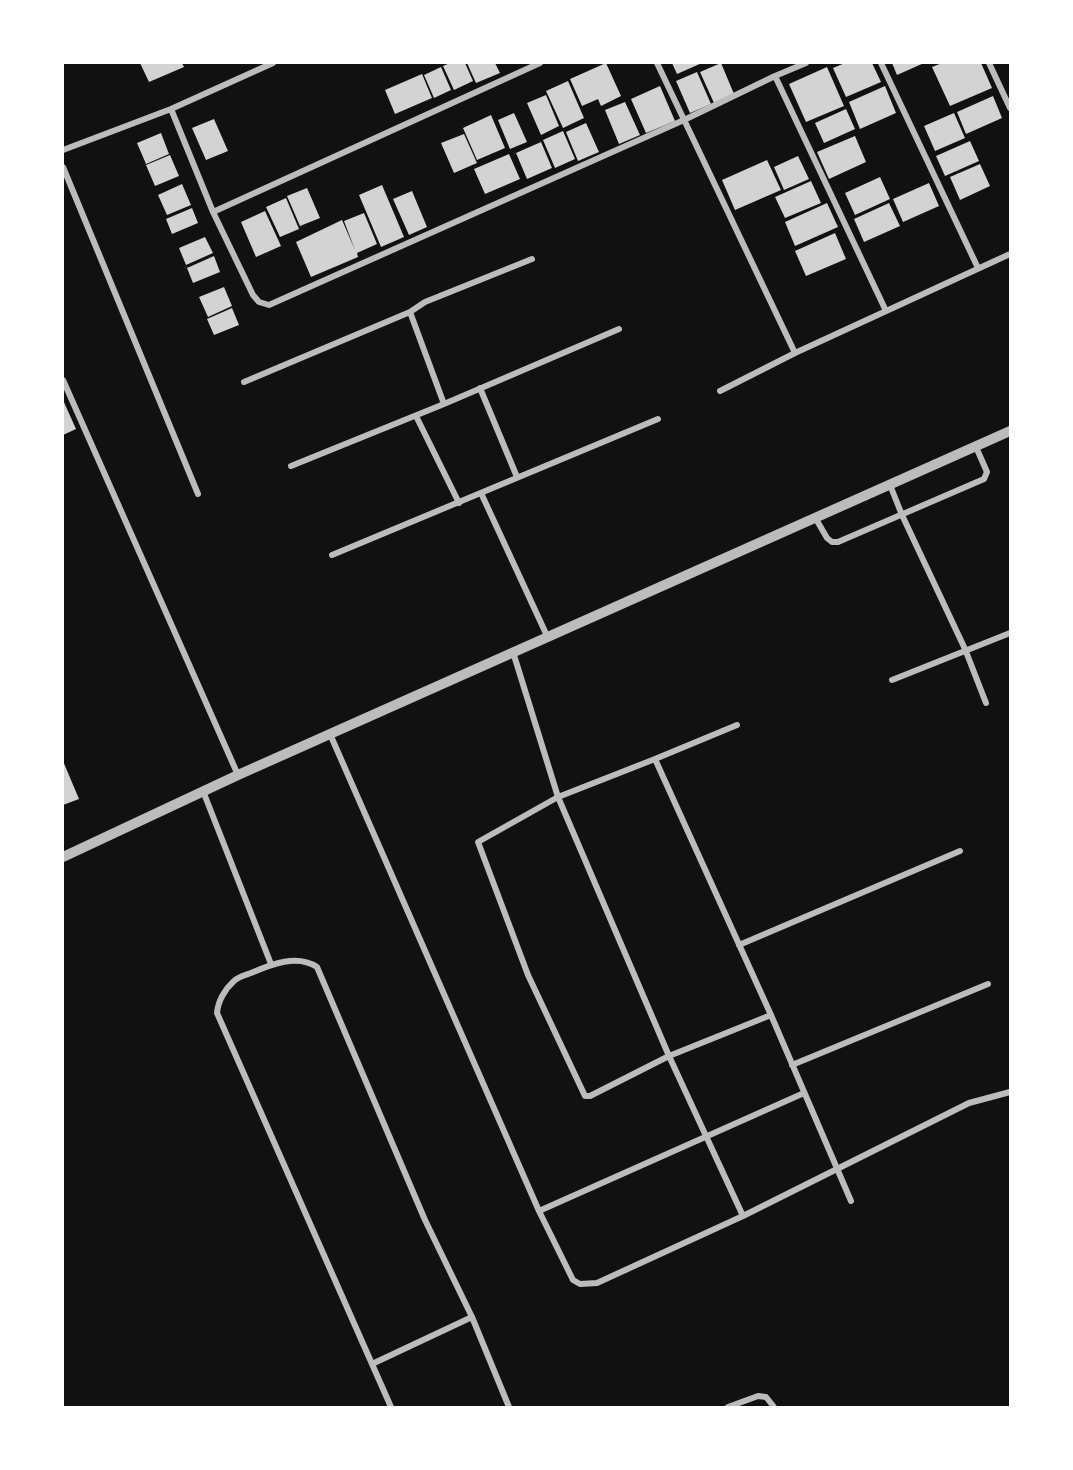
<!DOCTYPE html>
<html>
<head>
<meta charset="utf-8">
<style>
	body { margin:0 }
	#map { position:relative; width:1073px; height:1470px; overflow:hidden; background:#111; font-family:"Sofia Sans Condensed",sans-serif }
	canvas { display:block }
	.frame { position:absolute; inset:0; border:64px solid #fff; pointer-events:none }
</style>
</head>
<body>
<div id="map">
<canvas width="1073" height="1470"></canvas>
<div class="frame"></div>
</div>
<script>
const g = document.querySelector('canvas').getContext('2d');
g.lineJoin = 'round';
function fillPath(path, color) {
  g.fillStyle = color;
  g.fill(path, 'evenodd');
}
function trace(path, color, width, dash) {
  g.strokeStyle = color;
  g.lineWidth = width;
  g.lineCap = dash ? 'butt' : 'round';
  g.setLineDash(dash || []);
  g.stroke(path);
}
fillPath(new Path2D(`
	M 140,63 L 182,63 L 184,67 L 149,82 Z
	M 450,63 L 465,63 L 473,81 L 454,90 L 443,66 Z
	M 467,63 L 495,63 L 500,73 L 476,83 Z
	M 606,63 L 621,96 L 601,106 L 598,99 L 582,106 L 570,79 Z
	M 672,63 L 702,63 L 677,74 Z
	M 721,63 L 734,94 L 714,103 L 700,72 Z
	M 845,63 L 872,63 L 881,82 L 846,97 L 833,68 Z
	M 892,63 L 924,63 L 897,75 Z
	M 942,63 L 981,63 L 992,88 L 950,106 L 932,67 Z
	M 441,67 L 451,90 L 434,98 L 424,75 Z
	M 827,67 L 844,106 L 806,122 L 789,84 Z
	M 697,72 L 711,104 L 690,113 L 676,81 Z
	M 422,74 L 432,98 L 395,114 L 385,90 Z
	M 568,81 L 584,118 L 563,128 L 546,91 Z
	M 660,86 L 675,121 L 646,133 L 631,99 Z
	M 885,86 L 896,113 L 860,129 L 849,102 Z
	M 546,95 L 559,126 L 541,135 L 527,103 Z
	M 993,96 L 1002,118 L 966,134 L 957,112 Z
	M 625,102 L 640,135 L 619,144 L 605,110 Z
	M 846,109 L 855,129 L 824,143 L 815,123 Z
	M 514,113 L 527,142 L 510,149 L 498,120 Z
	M 954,113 L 965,138 L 935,151 L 924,126 Z
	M 491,115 L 505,148 L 477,160 L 463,128 Z
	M 214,119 L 228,151 L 206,160 L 192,128 Z
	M 586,123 L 599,152 L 578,161 L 566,132 Z
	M 563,131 L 575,159 L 555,168 L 543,140 Z
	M 161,133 L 169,154 L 146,164 L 137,143 Z
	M 464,134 L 477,163 L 454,173 L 441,143 Z
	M 855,136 L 866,162 L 829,179 L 817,152 Z
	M 970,141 L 979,161 L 945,176 L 936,156 Z
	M 541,142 L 552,168 L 527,179 L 516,153 Z
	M 509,154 L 520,179 L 485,194 L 474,169 Z
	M 170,155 L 179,176 L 155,186 L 146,165 Z
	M 798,156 L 809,179 L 784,190 L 774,167 Z
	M 767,160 L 781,190 L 735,210 L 722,180 Z
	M 980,164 L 990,186 L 960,200 L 950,177 Z
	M 880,177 L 890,199 L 855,215 L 845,193 Z
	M 811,181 L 821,203 L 785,218 L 775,197 Z
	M 929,183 L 939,206 L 903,222 L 893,199 Z
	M 182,184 L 191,205 L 167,215 L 158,195 Z
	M 382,185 L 404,237 L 381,247 L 359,195 Z
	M 307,188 L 320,218 L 300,226 L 287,196 Z
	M 412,191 L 427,227 L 409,235 L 393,199 Z
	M 286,198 L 299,229 L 280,237 L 266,207 Z
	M 827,203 L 838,227 L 795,246 L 785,222 Z
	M 889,203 L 900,226 L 864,242 L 854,219 Z
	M 192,208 L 198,223 L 172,234 L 166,219 Z
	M 265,211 L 281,246 L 256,257 L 241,222 Z
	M 364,213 L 377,244 L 357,253 L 358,257 L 311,277 L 296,242 L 342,220 L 355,250 L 344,221 Z
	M 835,233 L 846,259 L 806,276 L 795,251 Z
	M 205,237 L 213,253 L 186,265 L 179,248 Z
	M 214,256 L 220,272 L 193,283 L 187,268 Z
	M 224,287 L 232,306 L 208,317 L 199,297 Z
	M 232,308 L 239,325 L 214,335 L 207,319 Z
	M 63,400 L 76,429 L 63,435 Z
	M 63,761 L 79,799 L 63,805 Z`), '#d3d3d3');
trace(new Path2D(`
	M 657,63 L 795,353
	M 881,63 L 978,268
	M 989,63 L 1010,108
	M 775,76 L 886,311
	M 171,109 L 213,212 L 253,295 L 259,302 L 269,305 L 684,120 L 775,76 L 806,63
	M 63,150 L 171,109 L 273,63
	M 63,167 L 198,494
	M 213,212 L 540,63
	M 410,312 L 444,404
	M 63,380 L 238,775
	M 244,382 L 410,312 L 425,302 L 532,259
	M 480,388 L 517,477
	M 720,391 L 795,353 L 1010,254
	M 416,416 L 459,503
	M 291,466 L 444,404 L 619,329
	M 890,485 L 902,515 L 965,649 L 986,703
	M 481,493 L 548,638
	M 816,519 L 827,538 L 832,542 L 838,542 L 984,479 L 987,472 L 976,447
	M 332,555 L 658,419
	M 513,652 L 558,797 L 669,1056 L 743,1216
	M 892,680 L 1010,633
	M 330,734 L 539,1211 L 573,1280 L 580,1284 L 597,1283 L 743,1216 L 969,1103 L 1010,1092
	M 655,759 L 737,725
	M 203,791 L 271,964
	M 739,945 L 960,851
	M 771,1015 L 669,1056 L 590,1096 L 585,1096 L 528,975 L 478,842 L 558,797 L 655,759 L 771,1015 L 851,1201
	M 792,1065 L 988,984
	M 539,1211 L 804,1093
	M 372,1364 L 472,1317
	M 391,1407 L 217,1013 C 218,1001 225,989 234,981 C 238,977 246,975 251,973 C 272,964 297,954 317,967 L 425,1220 L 472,1317 L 509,1407
	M 728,1407 L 758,1396 L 766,1397 L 774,1407`), '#bcbcbc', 6);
trace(new Path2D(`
	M 63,857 L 238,775 L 1010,431`), '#bcbcbc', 10);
</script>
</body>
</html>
